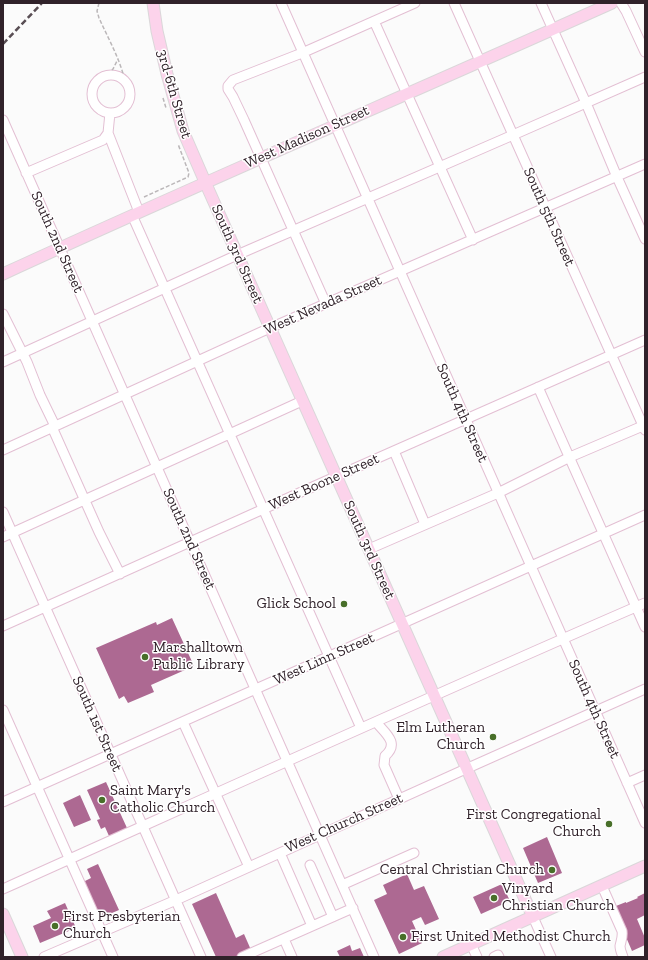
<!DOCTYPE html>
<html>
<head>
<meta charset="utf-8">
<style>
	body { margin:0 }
	#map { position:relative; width:648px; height:960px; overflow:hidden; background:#fbfbfb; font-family:"Zilla Slab",serif }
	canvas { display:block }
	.frame { position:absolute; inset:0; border:4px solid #30222a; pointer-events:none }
</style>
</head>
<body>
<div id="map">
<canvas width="648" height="960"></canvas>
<div class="frame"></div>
</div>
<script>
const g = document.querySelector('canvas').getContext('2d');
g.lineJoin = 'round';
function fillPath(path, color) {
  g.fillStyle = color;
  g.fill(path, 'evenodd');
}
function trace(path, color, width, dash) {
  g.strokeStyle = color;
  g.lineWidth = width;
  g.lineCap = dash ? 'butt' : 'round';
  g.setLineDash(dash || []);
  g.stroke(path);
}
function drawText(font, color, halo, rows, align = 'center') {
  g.font = font + ' "Zilla Slab",serif';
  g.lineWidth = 3;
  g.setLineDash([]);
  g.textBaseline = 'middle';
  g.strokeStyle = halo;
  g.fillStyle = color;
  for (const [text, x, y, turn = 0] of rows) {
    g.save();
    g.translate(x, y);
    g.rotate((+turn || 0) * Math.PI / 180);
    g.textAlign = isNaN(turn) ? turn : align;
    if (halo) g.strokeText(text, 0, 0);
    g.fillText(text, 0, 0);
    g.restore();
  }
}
fillPath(new Path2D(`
	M 172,618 L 194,666 L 151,685 L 154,692 L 128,703 L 124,696 L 119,699 L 96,648 L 156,622 L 157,625 Z
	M 106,782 L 127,828 L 109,836 L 105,827 L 101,829 L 97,820 L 100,819 L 87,790 Z
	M 80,795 L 91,820 L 74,827 L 63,803 Z
	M 547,837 L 562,873 L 538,883 L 523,848 Z
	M 98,864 L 119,910 L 100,918 L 83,882 L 91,878 L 87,869 Z
	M 407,874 L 414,890 L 424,886 L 439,919 L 425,925 L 421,917 L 412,921 L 422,943 L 399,954 L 374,900 L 387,894 L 383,885 Z
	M 502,884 L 510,901 L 481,914 L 473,897 Z
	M 216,893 L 236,938 L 244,934 L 251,950 L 236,957 L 216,957 L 192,904 Z
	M 645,893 L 645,915 L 637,919 L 645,938 L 645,945 L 632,951 L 614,909 L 617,908 L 616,906 L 626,902 L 626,903 L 638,898 L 637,897 Z
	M 65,903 L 76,928 L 40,943 L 33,926 L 51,918 L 47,911 Z
	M 350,945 L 352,951 L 360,948 L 364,957 L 340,957 L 337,951 Z`), '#ad6992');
const minor = new Path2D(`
	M 281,3 L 645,823
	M 454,3 L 645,430
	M 541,3 L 586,103 L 617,177 L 645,239
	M 621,3 L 626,11 L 645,52
	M 374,21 L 473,240
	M92 94a19 19 0 1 1 38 0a19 19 0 1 1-38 0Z
	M 110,113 L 108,133 L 139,212
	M 3,120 L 374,957
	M 26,173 L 103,140 L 108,133
	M 132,215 L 361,728
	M 326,304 L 244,120 L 233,97 L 228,89 L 228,86 L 233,80 L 302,53 L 415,3
	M 3,314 L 27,362 L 40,395 L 55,426
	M 3,362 L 237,255 L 513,135 L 645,77
	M 538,387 L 645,627
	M 52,427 L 99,532 L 120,574
	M 3,450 L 261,332 L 645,164
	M 394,451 L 425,524
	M 3,512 L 201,957
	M 3,537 L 302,401
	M 369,549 L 498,493 L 570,457 L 645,425
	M 3,626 L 328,480 L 645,340
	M 3,710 L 113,957
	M 183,722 L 249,867
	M 376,722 C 385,733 400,743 385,756 L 384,765 L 399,799
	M 627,783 L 645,775
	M 3,802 L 645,515
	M 280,853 L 312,926
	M 310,865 L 333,917
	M 342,885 L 414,853
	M 602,886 L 622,931 C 623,937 621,941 620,946 C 620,950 622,954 623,957
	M 3,889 C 217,793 430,696 645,603
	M 533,917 L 551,957
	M 284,939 L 292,957
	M 471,944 L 477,957
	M 44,957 L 176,900 L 459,772 L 645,689
	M 242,957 L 353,908
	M 494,957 L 498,955 L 499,957`);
const major = new Path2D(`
	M 153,3 L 157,31 L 167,74 L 183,131 L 209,191 L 533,917
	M 3,274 C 205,181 409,94 612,3
	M 3,914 L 22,957
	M 443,957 L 645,866`);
trace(minor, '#e3bfd3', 11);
trace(major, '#dad7d9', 13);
trace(new Path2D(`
	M 99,3 L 97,11 L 99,18 C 108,38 120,59 125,81
	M 108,75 L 113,69 L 118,59
	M 163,98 L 166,108
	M 144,197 L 188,177 L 189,173 L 178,144`), '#bbb7b9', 1.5, [4, 2]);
trace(minor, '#fff', 9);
trace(major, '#fcd3eb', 11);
trace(new Path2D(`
	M 3,44 L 42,3`), '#594e54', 2.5, [6, 3]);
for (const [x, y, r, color] of [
	[344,604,4,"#486f29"],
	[145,657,4,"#486f29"],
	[493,737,4,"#486f29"],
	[102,800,4,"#486f29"],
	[609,824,4,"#486f29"],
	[552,870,4,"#486f29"],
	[494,898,4,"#486f29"],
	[55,926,4,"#486f29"],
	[403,937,4,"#486f29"]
]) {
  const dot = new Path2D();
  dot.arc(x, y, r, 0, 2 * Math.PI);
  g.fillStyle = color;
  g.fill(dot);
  trace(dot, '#fff', 1.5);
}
drawText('15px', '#30222a', '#fff', [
	["3rd-6th Street",174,94,74],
	["West Madison Street",307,137,-24],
	["South 5th Street",549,217,66],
	["South 2nd Street",57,242,66],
	["South 3rd Street",237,254,66],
	["West Nevada Street",323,305,-24],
	["South 4th Street",462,413,66],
	["West Boone Street",324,482,-24],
	["South 2nd Street",189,539,66],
	["South 3rd Street",369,550,66],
	["West Linn Street",324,659,-24],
	["South 4th Street",594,709,66],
	["South 1st Street",97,724,66],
	["West Church Street",344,823,-24]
]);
drawText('15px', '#30222a', '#fff', [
	["Glick School",336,604,"right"],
	["Marshalltown",153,648],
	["Public Library",153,665],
	["Elm Lutheran",485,728,"right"],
	["Church",485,745,"right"],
	["Saint Mary's",110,791],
	["Catholic Church",110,808],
	["First Congregational",601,815,"right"],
	["Church",601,832,"right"],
	["Central Christian Church",544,870,"right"],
	["Vinyard",502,889],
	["Christian Church",502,906],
	["First Presbyterian",63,917],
	["Church",63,934],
	["First United Methodist Church",411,937]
], 'left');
</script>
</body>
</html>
